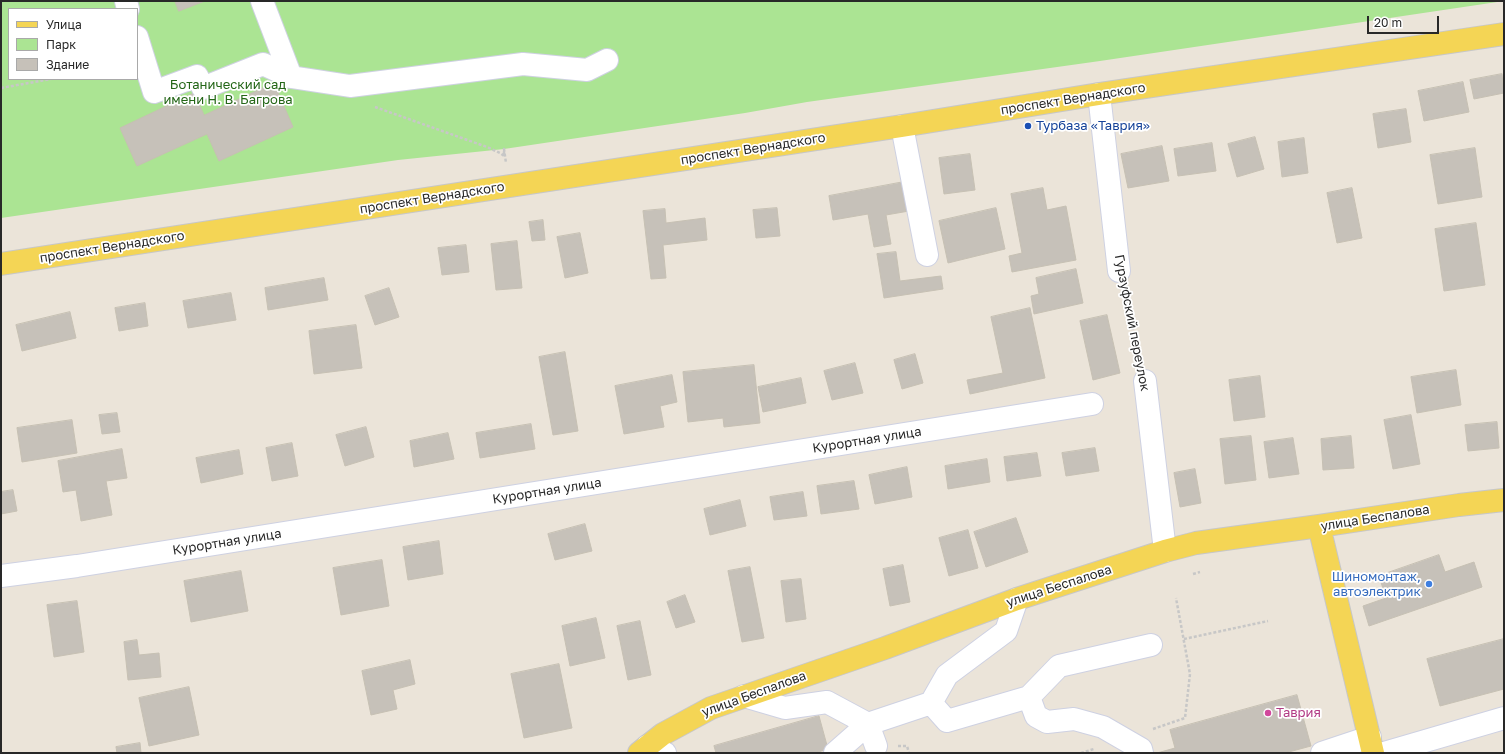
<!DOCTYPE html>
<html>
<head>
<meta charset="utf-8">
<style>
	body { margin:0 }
	#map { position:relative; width:1505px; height:754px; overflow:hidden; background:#ebe4d9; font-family:"Golos Text",sans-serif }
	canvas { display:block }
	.frame { position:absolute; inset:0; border:2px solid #282828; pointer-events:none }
	.legend { position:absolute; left:8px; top:8px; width:130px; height:72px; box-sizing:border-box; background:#fff; border:1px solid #a9a9a9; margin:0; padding:5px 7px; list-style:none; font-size:12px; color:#282828 }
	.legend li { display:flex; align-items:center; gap:8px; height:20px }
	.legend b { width:20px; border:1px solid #a9a9a9 }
	.scale { position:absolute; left:1367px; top:16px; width:72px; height:18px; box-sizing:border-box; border:2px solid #282828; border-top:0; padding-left:5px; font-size:12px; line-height:14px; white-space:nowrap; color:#282828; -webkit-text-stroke:3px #fff; paint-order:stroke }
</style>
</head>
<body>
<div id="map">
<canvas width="1505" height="754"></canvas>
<div class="frame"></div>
<ul class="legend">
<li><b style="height:5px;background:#f4d555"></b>Улица</li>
<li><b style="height:11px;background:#abe493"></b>Парк</li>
<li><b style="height:11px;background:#c6c1b9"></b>Здание</li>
</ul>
<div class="scale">20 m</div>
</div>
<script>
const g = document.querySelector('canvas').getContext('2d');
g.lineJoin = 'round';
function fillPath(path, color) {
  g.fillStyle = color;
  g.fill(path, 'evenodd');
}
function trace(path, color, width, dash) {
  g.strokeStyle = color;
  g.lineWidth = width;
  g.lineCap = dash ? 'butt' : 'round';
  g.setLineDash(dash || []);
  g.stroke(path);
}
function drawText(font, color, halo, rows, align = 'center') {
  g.font = font + ' "Golos Text",sans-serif';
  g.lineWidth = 3.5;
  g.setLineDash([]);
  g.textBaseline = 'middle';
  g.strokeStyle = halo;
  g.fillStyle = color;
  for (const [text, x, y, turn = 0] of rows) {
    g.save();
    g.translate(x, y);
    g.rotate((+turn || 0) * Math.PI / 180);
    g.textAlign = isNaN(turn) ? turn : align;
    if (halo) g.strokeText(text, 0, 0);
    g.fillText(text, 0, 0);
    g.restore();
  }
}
fillPath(new Path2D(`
	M 1,1 L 1504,1 L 1100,61 L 807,102 L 745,113 L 504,149 L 398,160 L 1,218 ZM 9,9 L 137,9 L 137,79 L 9,79 Z`), '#abe493');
const building = new Path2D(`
	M 175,1 L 205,1 L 179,11 Z
	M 1502,74 L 1504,93 L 1474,99 L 1470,80 Z
	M 1463,82 L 1469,112 L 1424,121 L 1418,91 Z
	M 274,83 L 293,127 L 219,161 L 207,134 L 137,166 L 120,128 L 194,93 L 204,115 Z
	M 1406,109 L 1411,142 L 1378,148 L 1373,114 Z
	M 1255,137 L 1264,169 L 1237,177 L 1228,144 Z
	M 1304,138 L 1308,173 L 1282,177 L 1278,142 Z
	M 1212,143 L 1216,171 L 1178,176 L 1174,149 Z
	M 1162,146 L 1169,181 L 1128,188 L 1121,154 Z
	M 1475,148 L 1482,197 L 1438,204 L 1430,155 Z
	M 970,154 L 975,190 L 944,194 L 939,158 Z
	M 904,182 L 909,211 L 886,215 L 891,244 L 874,247 L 868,214 L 833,220 L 829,196 Z
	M 1043,188 L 1047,210 L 1066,206 L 1076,260 L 1012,272 L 1009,256 L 1022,253 L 1011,194 Z
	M 1352,188 L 1362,238 L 1337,243 L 1327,193 Z
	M 777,208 L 780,236 L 756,238 L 753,210 Z
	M 996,208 L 1005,249 L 948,263 L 939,221 Z
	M 665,209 L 666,223 L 705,218 L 707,240 L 663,245 L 666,278 L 651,279 L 643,211 Z
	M 543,220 L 545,240 L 532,241 L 529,222 Z
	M 1476,223 L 1485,285 L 1444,291 L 1435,229 Z
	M 580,233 L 588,273 L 565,278 L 557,237 Z
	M 517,241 L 522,288 L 496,290 L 491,244 Z
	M 466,245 L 469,272 L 442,275 L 438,248 Z
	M 896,252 L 900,281 L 941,276 L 943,289 L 884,298 L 877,254 Z
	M 1076,269 L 1083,303 L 1034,314 L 1031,296 L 1039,294 L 1036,278 Z
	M 324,278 L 328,300 L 268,310 L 265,288 Z
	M 389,288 L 399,317 L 375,325 L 365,296 Z
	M 231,293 L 236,320 L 188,328 L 183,301 Z
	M 145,303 L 148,326 L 119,331 L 115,308 Z
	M 1030,308 L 1045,378 L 970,394 L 967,380 L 1003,373 L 991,317 Z
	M 70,312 L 76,338 L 22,351 L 16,325 Z
	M 1107,315 L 1120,373 L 1093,380 L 1080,321 Z
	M 356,325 L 362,368 L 314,374 L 309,331 Z
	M 565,352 L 578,431 L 553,435 L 539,357 Z
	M 915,354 L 923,383 L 902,389 L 894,360 Z
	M 855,363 L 863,393 L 832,400 L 824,371 Z
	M 754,365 L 760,423 L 724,427 L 723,418 L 688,422 L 683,372 Z
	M 1456,370 L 1461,405 L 1417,413 L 1411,377 Z
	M 672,375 L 677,402 L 660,406 L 664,427 L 624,434 L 615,386 Z
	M 1260,376 L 1265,417 L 1234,421 L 1229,380 Z
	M 801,378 L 806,403 L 763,412 L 758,387 Z
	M 117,413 L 120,432 L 102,434 L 99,415 Z
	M 1411,415 L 1420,464 L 1393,469 L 1384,420 Z
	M 72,420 L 77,453 L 22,462 L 17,428 Z
	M 1497,422 L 1499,448 L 1468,451 L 1465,425 Z
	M 531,424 L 535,449 L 480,458 L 476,433 Z
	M 366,427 L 374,457 L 345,466 L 336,435 Z
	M 448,433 L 454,459 L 414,467 L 410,441 Z
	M 1251,436 L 1256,480 L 1225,484 L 1220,439 Z
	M 1351,436 L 1354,468 L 1323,470 L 1321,439 Z
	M 1293,438 L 1299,474 L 1269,478 L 1264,442 Z
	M 292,443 L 298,476 L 272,481 L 266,448 Z
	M 1095,448 L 1099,471 L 1066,476 L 1062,453 Z
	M 122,449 L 127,478 L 106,481 L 112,515 L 81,521 L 76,490 L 63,492 L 58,461 Z
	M 239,450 L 243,474 L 201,483 L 196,458 Z
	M 1037,453 L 1041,476 L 1007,481 L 1004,457 Z
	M 987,459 L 990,482 L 948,489 L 945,466 Z
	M 907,467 L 912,497 L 875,504 L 869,475 Z
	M 1195,469 L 1201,503 L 1180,507 L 1174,473 Z
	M 854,481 L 859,509 L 821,514 L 817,486 Z
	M 13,490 L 17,511 L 1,514 L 1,492 Z
	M 803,492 L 807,516 L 774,520 L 770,497 Z
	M 740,500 L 746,526 L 710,535 L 704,509 Z
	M 1016,518 L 1028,552 L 986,567 L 974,532 Z
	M 585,524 L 592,551 L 555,560 L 548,534 Z
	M 968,530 L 978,568 L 949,576 L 939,538 Z
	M 439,541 L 443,574 L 408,580 L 403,547 Z
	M 1439,555 L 1445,572 L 1474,562 L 1482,587 L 1369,626 L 1363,606 L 1386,598 L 1379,576 Z
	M 382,560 L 389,606 L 341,615 L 333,568 Z
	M 903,565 L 910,602 L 890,606 L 883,569 Z
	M 750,567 L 764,638 L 742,642 L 728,571 Z
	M 241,571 L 248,611 L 191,622 L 184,581 Z
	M 801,579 L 806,619 L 786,622 L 781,581 Z
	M 685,595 L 695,622 L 676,628 L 667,602 Z
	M 77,601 L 84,652 L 54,657 L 47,605 Z
	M 596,618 L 605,658 L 570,666 L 562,626 Z
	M 640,621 L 651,675 L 628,680 L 617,626 Z
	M 1504,639 L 1504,689 L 1440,706 L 1427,659 Z
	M 137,640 L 139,655 L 159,653 L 161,677 L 128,680 L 124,642 Z
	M 410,660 L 415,684 L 393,690 L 397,709 L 371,715 L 362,671 Z
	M 559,664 L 572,728 L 524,738 L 511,674 Z
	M 189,687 L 199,735 L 149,746 L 139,698 Z
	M 1297,695 L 1311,746 L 1285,753 L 1157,753 L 1175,748 L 1170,730 Z
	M 819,716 L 828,749 L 815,753 L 716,753 L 714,746 Z
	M 140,743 L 141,753 L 117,753 L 116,747 Z`);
fillPath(building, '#c6c1b9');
trace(building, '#c6c0b3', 1);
const minor = new Path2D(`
	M 126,1 L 128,9
	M 137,37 L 154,92 L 197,76 L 203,88 L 263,64 L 291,77 L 262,1
	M 291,77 L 350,86 L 523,64 L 587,70 L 607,60
	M 1099,94 L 1119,271
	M 902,126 L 927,255
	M 1145,381 L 1165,551
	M 1,576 L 77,566 L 1092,404
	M 744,696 L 785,708 L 827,702 L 868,724 L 931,703 L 947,675 L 1006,631 L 1017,599
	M 1029,697 L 1036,716 L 1047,722 L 1074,719 L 1103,727 L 1141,749 L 1142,753
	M 931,703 L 947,721 L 1029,697 L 1059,666 L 1151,645
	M 647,746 L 665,753
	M 835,753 L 868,724 L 876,746
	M 1322,753 L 1370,737
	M 1384,753 L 1504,718`);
const major = new Path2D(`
	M 1,264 L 902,126 L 1099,94 L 1504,34
	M 1319,526 L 1373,753
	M 639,753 L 663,734 L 711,708 L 885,648 L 1017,599 L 1165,551 L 1196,543 L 1319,526 L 1459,505 L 1504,500`);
trace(minor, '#ced1e2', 24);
trace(major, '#c7c7c7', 24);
trace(new Path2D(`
	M 1,88 L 51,79
	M 375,107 L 487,147 L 500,153 L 504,156 L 504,149 L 506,163
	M 1124,293 L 1140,360
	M 1193,574 L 1200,572
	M 1184,639 L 1268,621
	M 1153,729 L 1185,718 L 1190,674 L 1176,598
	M 898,746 L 907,746 L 909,753
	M 1081,753 L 1094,749`), '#c7c7c7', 2.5, [3, 2]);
trace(minor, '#fff', 22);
trace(major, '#f4d555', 22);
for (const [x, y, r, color] of [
	[1028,126,4,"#1a4fb4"],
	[1429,584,4,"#3f7fe0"],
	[1268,713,4,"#d1479c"]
]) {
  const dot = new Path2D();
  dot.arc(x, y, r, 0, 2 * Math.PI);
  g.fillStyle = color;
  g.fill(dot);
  trace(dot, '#fff', 1.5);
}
drawText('13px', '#246617', '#fff', [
	["Ботанический сад",228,85],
	["имени Н. В. Багрова",228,100]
]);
drawText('13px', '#282828', '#fff', [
	["проспект Вернадского",1073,99,-9],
	["проспект Вернадского",753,149,-9],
	["проспект Вернадского",432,198,-9],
	["проспект Вернадского",112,247,-9],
	["Гурзуфский переулок",1132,323,79],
	["Курортная улица",867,440,-9],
	["Курортная улица",547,491,-9],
	["улица Беспалова",1375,518,-9],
	["Курортная улица",227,542,-9],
	["улица Беспалова",1059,586,-18],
	["улица Беспалова",754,694,-20]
]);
drawText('13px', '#164399', '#fff', [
	["Турбаза «Таврия»",1036,126]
], 'left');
drawText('13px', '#366cbe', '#fff', [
	["Шиномонтаж,",1421,577],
	["автоэлектрик",1421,592]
], 'right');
drawText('13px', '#b23c85', '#fff', [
	["Таврия",1276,713]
], 'left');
</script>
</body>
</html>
